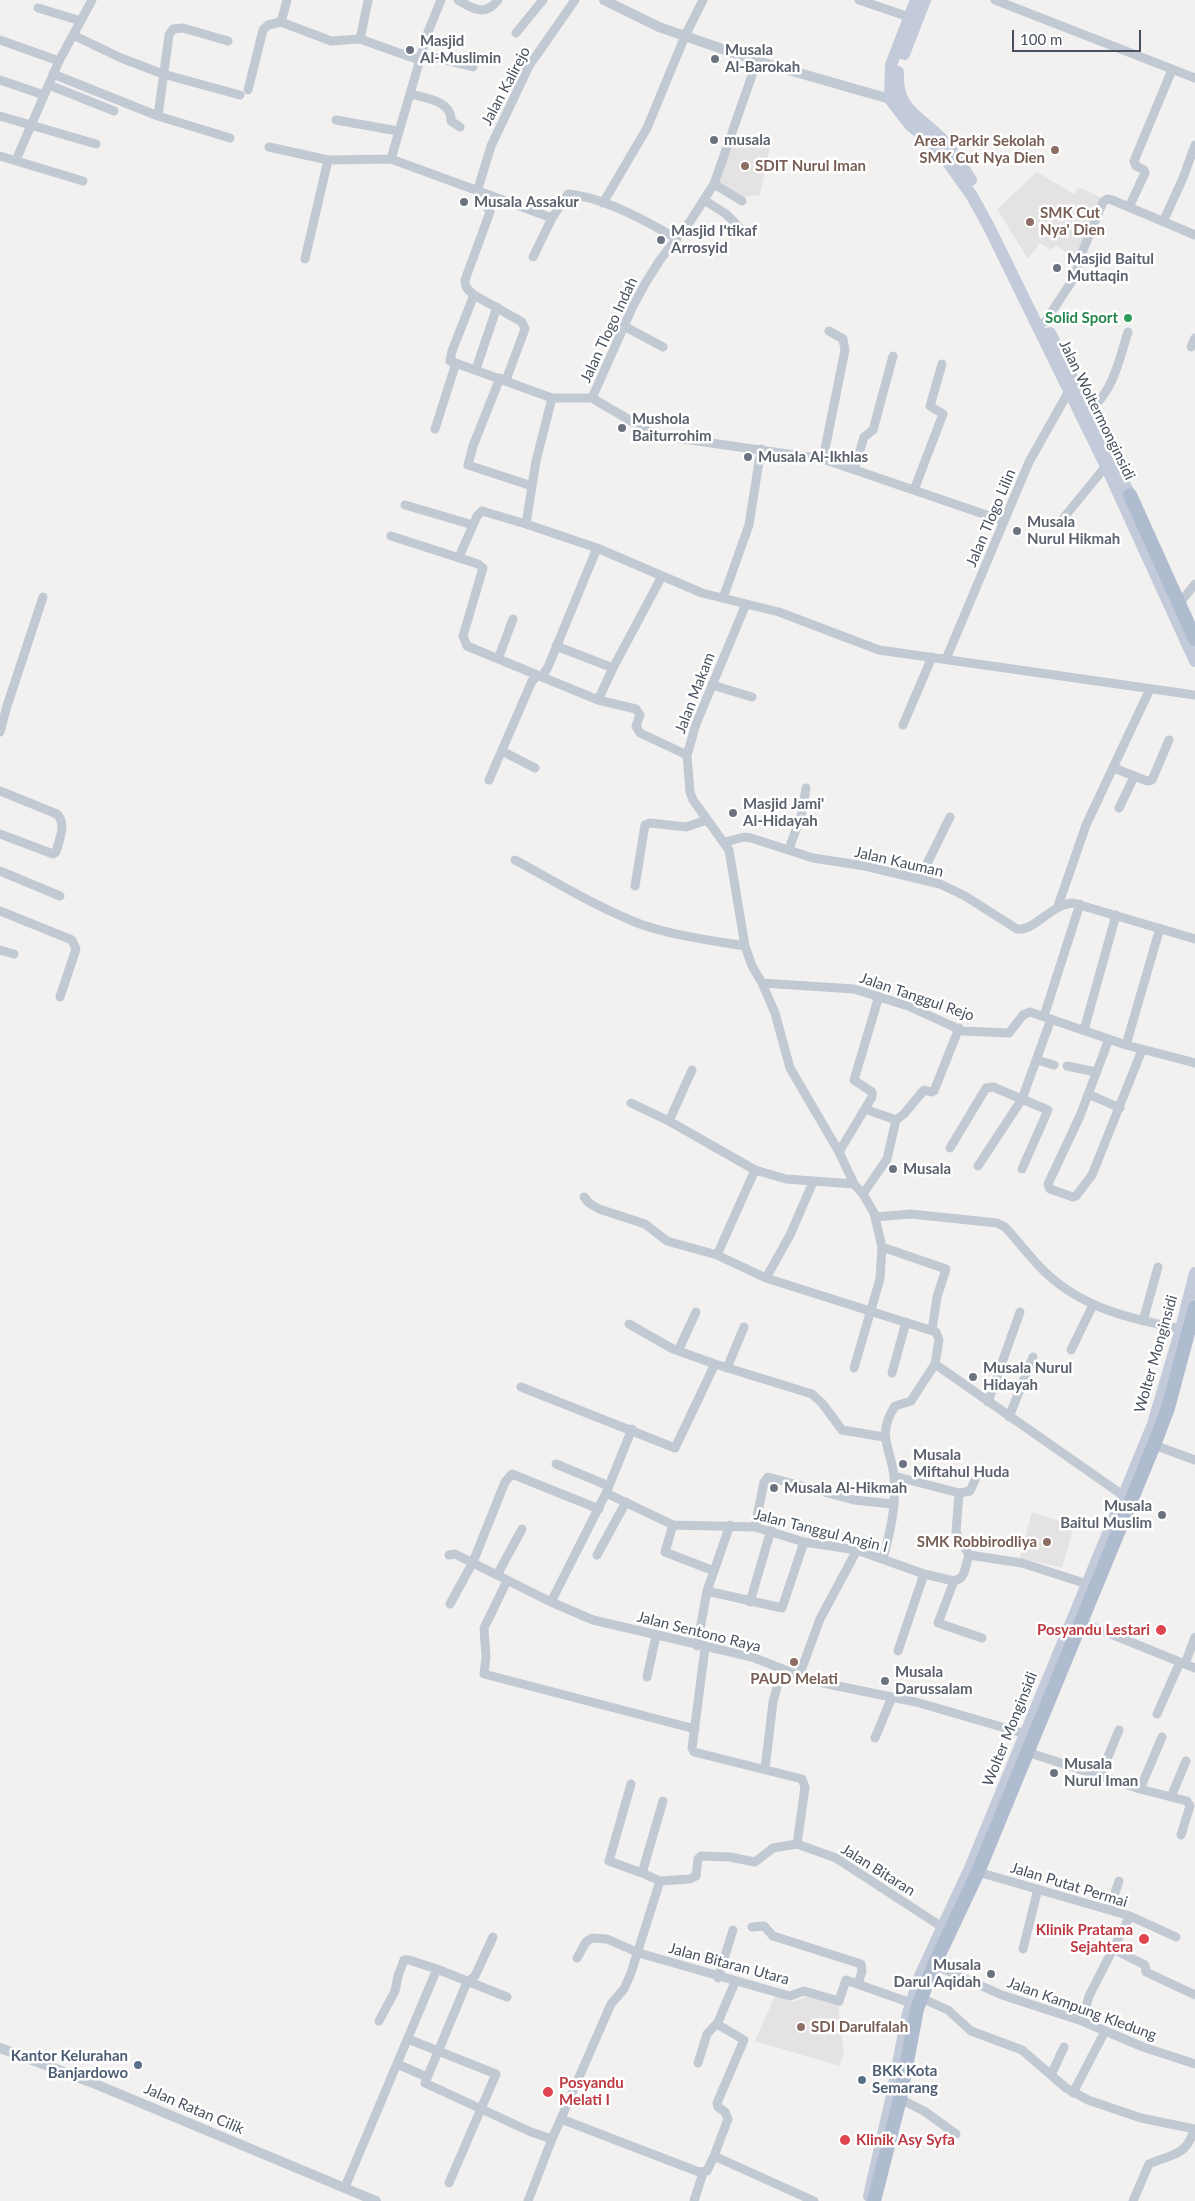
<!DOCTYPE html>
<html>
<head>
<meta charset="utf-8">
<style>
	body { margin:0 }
	#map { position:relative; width:1195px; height:2201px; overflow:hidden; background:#f3f1f0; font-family:Lato,sans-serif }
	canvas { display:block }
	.scale { position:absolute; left:1012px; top:30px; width:129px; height:22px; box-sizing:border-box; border:2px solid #48515f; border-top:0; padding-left:6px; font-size:15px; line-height:18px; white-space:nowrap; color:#48515f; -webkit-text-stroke:4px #fff; paint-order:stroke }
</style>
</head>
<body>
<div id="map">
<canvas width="1195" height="2201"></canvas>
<div class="scale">100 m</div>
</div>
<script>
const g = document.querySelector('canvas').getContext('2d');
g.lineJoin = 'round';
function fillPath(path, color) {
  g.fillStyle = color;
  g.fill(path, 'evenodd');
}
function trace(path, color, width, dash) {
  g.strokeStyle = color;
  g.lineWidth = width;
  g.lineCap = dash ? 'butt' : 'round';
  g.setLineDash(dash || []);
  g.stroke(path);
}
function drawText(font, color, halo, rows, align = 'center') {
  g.font = font + ' Lato,sans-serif';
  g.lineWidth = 5;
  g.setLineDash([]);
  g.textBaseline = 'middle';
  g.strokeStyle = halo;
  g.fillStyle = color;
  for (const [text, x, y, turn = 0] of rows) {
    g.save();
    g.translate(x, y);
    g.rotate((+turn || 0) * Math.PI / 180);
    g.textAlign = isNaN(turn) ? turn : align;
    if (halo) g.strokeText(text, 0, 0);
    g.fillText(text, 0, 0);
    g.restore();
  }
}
fillPath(new Path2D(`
	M 734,137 L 770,147 L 760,195 L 740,197 L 718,184 Z
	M 1037,172 L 1074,194 L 1078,187 L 1102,198 L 1076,259 L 1056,245 L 1051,250 L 1040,243 L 1028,259 L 997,209 Z
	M 1032,1512 L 1074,1526 L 1062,1568 L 1020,1558 Z
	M 811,1994 L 838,2003 L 844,2054 L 839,2066 L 755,2041 L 775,1996 L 794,2002 Z`), '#e4e2e2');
trace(new Path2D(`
	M 458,0 C 473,9 485,17 498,0
	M 859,0 L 909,17
	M 995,0 L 1195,78
	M 38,8 L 81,21
	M 281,22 L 287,0
	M 516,33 L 543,0
	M 73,35 L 121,58 L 163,74 L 240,95
	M 360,39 L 368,1
	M 0,40 L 59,61
	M 421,54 L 473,67
	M 53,74 L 158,116 L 230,138
	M 0,80 L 44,95
	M 49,85 L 114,111
	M 248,90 L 263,30 L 268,25 L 281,22 L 331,41 L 360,39 L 419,60
	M 411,94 C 426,98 452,101 451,121 L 460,127
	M 0,116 L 96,144
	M 158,116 L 169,35 L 173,29 L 183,28 L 228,41
	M 336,120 L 398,131
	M 269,147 L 328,160 L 391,159 L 552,218
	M 0,156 L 83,181
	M 391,159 L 428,32 L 441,0
	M 16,160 L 59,61 L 92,0
	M 714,184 L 742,201
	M 477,192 L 491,146 L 529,66 L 575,0
	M 489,197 L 486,205 L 490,212 L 465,280 C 465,288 468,290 474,295 L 522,322 L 525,329 L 506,380
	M 704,200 L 726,214 L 742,230
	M 603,203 L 647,128 L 685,36 L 703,0
	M 1129,207 L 1145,173 L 1144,170 L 1136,166 L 1134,161 L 1172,70
	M 1163,222 L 1183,178 L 1195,145
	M 533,257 L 552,218 L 568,194 C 603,197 647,221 677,239
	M 305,259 L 328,160
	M 474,295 L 452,351 L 450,361 L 552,398 L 592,398
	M 1045,322 L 1074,278 L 1081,255 L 1103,202 L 1107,199 L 1112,200 L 1195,235
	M 624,326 L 663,347
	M 1191,347 L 1195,338
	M 476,369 L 497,307
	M 500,378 L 473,446 L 468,465 L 532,486
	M 592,398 L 655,435 L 823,459 L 1004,521
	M 592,398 L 633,306 L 646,282 L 660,260 L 691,220 L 714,184 L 757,61
	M 1089,410 C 1113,393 1119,360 1128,332
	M 435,429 L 456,363
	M 823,459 L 845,350 L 843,339 L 829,331
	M 854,470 L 864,437 L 873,430 L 893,356
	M 914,490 L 943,414 L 930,406 L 942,364
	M 405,505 L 473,525
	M 1061,521 L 1106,466
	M 526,524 L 536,461 L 552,398
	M 391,536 L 478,564 L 483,568 L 463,636 L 467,646 L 598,700 L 636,709 L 640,715 L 636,726 L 640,733 L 687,755
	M 459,557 L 477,516 L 482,511 L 526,524 L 597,548 L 702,593 L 779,612 L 879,650 L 1195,695
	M 723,598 L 749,525 L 761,449
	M 746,604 L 696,724 L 687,755 L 690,792 L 693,800 L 729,850 L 745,946 L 752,966 L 762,983 L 775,1013 L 790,1068 L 839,1152 L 854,1184 L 863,1194 L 874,1213 L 882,1247 L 880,1279 L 854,1368
	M 1179,604 L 1195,584
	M 556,646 L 613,668
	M 498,659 L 513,619
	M 946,659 L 1029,462 L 1069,391
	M 712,685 L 752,697
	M 598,700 L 613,668 L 662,576
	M 903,725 L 932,657
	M 0,732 L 7,706 L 43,597
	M 502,751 L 535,768
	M 1114,768 L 1147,781 L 1152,780 L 1169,740
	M 489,780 L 532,681 L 537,676 L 543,675 L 548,667 L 597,548
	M 0,791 L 57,814 C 67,824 59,840 56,852 L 53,854 L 0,834
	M 1119,808 L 1134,777
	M 725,842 L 744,837 L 751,838 L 813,858 L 865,866 L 940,884 L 965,896 L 1017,929 C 1034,932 1051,904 1073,903 L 1195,939
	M 789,849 L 802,813 L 806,788
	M 515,860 C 556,882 596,907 640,924 C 674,936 710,940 745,946
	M 0,871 L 60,896
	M 920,878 L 950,817
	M 635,886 L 645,825 L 650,823 L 686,827 L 707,820
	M 1058,906 L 1086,825 L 1150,689
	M 0,911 L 72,940 L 76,949 L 60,997
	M 0,950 L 14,954
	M 762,983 L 854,989 L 908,1006 L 963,1031 L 1009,1033 L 1023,1015 L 1030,1012 L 1126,1045 L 1195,1063
	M 1044,1016 L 1080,904
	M 1084,1030 L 1116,915
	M 1109,1039 L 1080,1116 L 1048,1184 L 1050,1189 L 1073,1197 L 1076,1196 L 1092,1175 L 1142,1050
	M 1126,1045 L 1160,928
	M 1037,1060 L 1054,1065
	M 1067,1066 L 1096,1072
	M 1088,1094 L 1120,1108
	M 631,1103 L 669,1121 L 755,1170 L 786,1179 L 854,1184
	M 865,1109 L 896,1120
	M 669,1121 L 692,1070
	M 950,1148 L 986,1088 L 993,1087 L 1048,1110 L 1022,1169
	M 839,1152 L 872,1097 L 872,1092 L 854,1080 L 879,996
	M 978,1166 L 1022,1099 L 1051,1019
	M 863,1194 L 887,1159 L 896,1120 L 904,1114 L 924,1090 L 931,1092 L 934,1091 L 959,1028
	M 584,1197 L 589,1203 L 599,1209 L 645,1224 L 667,1241 L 717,1255 L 766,1278 L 936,1332 L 939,1340 L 935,1364 L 1124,1496
	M 875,1217 L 911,1214 L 997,1223 L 1005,1227 C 1019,1242 1031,1259 1046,1273 C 1084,1309 1132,1319 1181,1329
	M 882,1247 L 946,1269 L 937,1297 L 932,1330
	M 717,1255 L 755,1170
	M 766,1278 L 790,1235 L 813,1182
	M 1143,1321 L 1158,1267
	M 629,1324 L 673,1349 L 715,1364 L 812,1394 L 822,1403 L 842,1430 L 884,1437
	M 1071,1350 L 1093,1305
	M 678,1351 L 696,1312
	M 727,1368 L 744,1327
	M 892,1373 L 906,1322
	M 521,1387 L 675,1448 L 715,1364
	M 988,1402 L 1020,1312
	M 1009,1417 L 1033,1357
	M 1154,1445 L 1195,1460
	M 556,1464 L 609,1486
	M 894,1476 L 959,1493 L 956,1532 L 969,1555
	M 606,1493 L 673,1525
	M 959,1493 L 970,1491 L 979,1471
	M 755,1527 L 764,1482 L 768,1477 L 854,1500 L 893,1504
	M 449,1555 L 455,1554 L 551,1602 L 593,1620 L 752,1657 L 813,1681 L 916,1702 L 1026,1734
	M 597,1555 L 626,1502
	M 883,1559 C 890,1532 897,1505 894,1477 C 892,1449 875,1437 895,1406 L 911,1401 L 935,1364
	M 714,1571 L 665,1552 L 673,1525 L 755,1527 L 804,1542 L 857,1550 L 924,1574 L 954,1581 L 961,1578 L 964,1573 L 969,1555 L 1022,1563 L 1087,1584
	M 497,1575 L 522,1529
	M 507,1581 L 484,1628 L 486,1657 L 484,1674 L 695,1729
	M 954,1581 L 938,1623 L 982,1638
	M 707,1591 L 782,1608 L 804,1542
	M 551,1602 L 606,1493 L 632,1429
	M 750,1602 L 771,1530
	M 450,1604 L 473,1562 L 505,1482 L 512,1474 L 599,1509
	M 1081,1622 L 1195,1668
	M 697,1646 L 707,1591 L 730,1525
	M 705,1648 L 692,1748 L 694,1752 L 802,1779 L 805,1787 L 797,1844
	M 898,1651 L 924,1574
	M 1185,1664 L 1195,1637
	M 799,1676 L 820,1619 L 857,1550
	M 647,1677 L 656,1636
	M 1157,1714 L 1180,1662
	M 875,1738 L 892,1697
	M 1027,1752 L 1140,1789 L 1187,1801 L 1190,1806 L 1181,1835
	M 765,1769 L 773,1702 L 782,1669
	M 1100,1776 L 1119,1730
	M 631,1784 L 609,1861 L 642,1873
	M 1140,1789 L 1162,1737
	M 1171,1797 L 1186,1761
	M 663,1801 L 642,1873 L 660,1881 L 690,1879 L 696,1876 L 698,1859 L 701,1856 L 730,1857 L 755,1862 L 773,1848 L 797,1844 L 836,1858 L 942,1927
	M 978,1872 L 1130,1916 L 1089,1996 L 1082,2021
	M 1109,1910 L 1119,1881
	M 1130,1916 L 1176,1937
	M 752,1927 L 764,1926 L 773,1936 L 861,1964 L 862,1971 L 858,1984
	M 493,1937 L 475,1976 L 467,1982 L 425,2083 L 531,2132 L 552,2139
	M 1023,1949 L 1038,1889
	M 1113,1949 L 1145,1965 L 1146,1972 L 1195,1995
	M 577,1958 L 586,1942 L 592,1938 L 607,1939 L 639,1953 L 786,1995 L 790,1996 L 804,1991 L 839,2001 L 846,1980 L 911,2003
	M 934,1965 L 1002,1995 L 1082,2021 L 1143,2047 L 1195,2064
	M 718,1978 L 733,1930
	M 921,1998 L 948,2010 L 971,2031 L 1022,2050 L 1066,2088 L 1088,2100 L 1141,2118 L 1195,2129
	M 379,2021 L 395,1991 L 398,1976 L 404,1960 L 409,1960 L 437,1969
	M 408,2039 L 496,2074 L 449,2183
	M 698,2063 L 707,2034 L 718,2022 L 735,1982
	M 397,2064 L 427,2077
	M 1051,2075 L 1064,2047
	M 1073,2093 L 1105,2031
	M 900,2099 L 924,2111 L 956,2134
	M 561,2119 L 699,2172 L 707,2171 L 714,2156 L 814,2201
	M 714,2156 L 728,2119 L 725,2112 L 718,2107 L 717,2103 L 744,2040 L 717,2024
	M 345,2187 L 437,1969 L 507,1997
	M 528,2201 L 552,2139 L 611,2004 L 624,1989 L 631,1973 L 660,1881
	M 694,2201 L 703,2173
	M 1133,2201 L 1149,2164 C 1170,2154 1187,2157 1194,2129`), '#c1c9d3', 9);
trace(new Path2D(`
	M 604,0 L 659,27 L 757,61 L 897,101
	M 0,2048 L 93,2083 L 376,2201`), '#c1c9d3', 10);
trace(new Path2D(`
	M 916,0 L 891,65 L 890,99 L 910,125 L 937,147 L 972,196 L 989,227 L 1106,466 L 1195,661
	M 904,54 L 925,0
	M 898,72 C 896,111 919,115 942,139 C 953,151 962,166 971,180
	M 1050,333 L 1130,495
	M 869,2196 L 892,2095 L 907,2017 L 919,1978 L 970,1868 L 1153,1424 L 1181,1329 L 1195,1273`), '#c3cbda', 12);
trace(new Path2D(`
	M 1130,495 L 1195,639
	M 874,2201 L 900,2099 L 917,2009 L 934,1965 L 978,1872 L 1154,1445 L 1168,1408 L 1195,1307`), '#afbcd0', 14);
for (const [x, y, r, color] of [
	[410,50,5,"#6b7280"],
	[715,59,5,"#6b7280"],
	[714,140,5,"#6b7280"],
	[1055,150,5,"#8d6e63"],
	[745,166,5,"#8d6e63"],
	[464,202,5,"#6b7280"],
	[1030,222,5,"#8d6e63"],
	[661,240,5,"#6b7280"],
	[1057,268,5,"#6b7280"],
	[1128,318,5,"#2e9e5b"],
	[622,428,5,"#6b7280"],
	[748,457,5,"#6b7280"],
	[1017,531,5,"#6b7280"],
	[733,813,5,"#6b7280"],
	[893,1169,5,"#6b7280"],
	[973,1377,5,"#6b7280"],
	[903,1464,5,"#6b7280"],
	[774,1488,5,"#6b7280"],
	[1162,1515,5,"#6b7280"],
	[1047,1542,5,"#8d6e63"],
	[1161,1630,6,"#e0444e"],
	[794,1662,5,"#8d6e63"],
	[885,1681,5,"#6b7280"],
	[1054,1773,5,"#6b7280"],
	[1144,1939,6,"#e0444e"],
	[991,1974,5,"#6b7280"],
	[801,2027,5,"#8d6e63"],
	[138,2065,5,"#5c6f8a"],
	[862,2080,5,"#5c6f8a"],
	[548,2092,6,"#e0444e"],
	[845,2140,6,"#e0444e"]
]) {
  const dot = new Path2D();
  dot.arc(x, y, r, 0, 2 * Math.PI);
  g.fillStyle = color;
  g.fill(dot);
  trace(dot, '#fff', 2);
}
drawText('bold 15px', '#5b616d', '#fff', [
	["Masjid",420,41],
	["Al-Muslimin",420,58],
	["Musala",725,50],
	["Al-Barokah",725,67],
	["musala",724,140],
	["Musala Assakur",474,202],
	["Masjid I'tikaf",671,231],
	["Arrosyid",671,248],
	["Masjid Baitul",1067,259],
	["Muttaqin",1067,276],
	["Mushola",632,419],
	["Baiturrohim",632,436],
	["Musala Al-Ikhlas",758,457],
	["Musala",1027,522],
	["Nurul Hikmah",1027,539],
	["Masjid Jami'",743,804],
	["Al-Hidayah",743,821],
	["Musala",903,1169],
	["Musala Nurul",983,1368],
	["Hidayah",983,1385],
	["Musala",913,1455],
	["Miftahul Huda",913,1472],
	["Musala Al-Hikmah",784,1488],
	["Musala",1152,1506,"right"],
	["Baitul Muslim",1152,1523,"right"],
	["Musala",895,1672],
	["Darussalam",895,1689],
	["Musala",1064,1764],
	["Nurul Iman",1064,1781],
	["Musala",981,1965,"right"],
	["Darul Aqidah",981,1982,"right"]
], 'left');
drawText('15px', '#48515f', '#fff', [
	["Jalan Kalirejo",506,86,-62],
	["Jalan Tlogo Indah",609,330,-65],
	["Jalan Woltermonginsidi",1097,410,64],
	["Jalan Tlogo Lilin",991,518,-67],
	["Jalan Makam",695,693,-69],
	["Jalan Kauman",899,862,13],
	["Jalan Tanggul Rejo",917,997,19],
	["Wolter Monginsidi",1156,1354,-74],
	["Jalan Tanggul Angin I",821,1531,14],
	["Jalan Sentono Raya",699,1632,14],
	["Wolter Monginsidi",1010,1729,-68],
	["Jalan Bitaran",878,1870,32],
	["Jalan Putat Permai",1069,1885,17],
	["Jalan Bitaran Utara",729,1964,15],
	["Jalan Kampung Kledung",1082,2009,20],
	["Jalan Ratan Cilik",194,2109,23]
]);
drawText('bold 15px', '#785e54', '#fff', [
	["Area Parkir Sekolah",1045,141,"right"],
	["SMK Cut Nya Dien",1045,158,"right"],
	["SDIT Nurul Iman",755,166],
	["SMK Cut",1040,213],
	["Nya' Dien",1040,230],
	["SMK Robbirodliya",1037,1542,"right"],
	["PAUD Melati",794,1679,"center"],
	["SDI Darulfalah",811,2027]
], 'left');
drawText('bold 15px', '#27864d', '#fff', [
	["Solid Sport",1118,318]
], 'right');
drawText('bold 15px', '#be3a42', '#fff', [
	["Posyandu Lestari",1150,1630],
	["Klinik Pratama",1133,1930],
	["Sejahtera",1133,1947],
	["Posyandu",559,2083,"left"],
	["Melati I",559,2100,"left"],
	["Klinik Asy Syfa",856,2140,"left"]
], 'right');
drawText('bold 15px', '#4e5e75', '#fff', [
	["Kantor Kelurahan",128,2056],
	["Banjardowo",128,2073],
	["BKK Kota",872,2071,"left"],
	["Semarang",872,2088,"left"]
], 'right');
</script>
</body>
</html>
